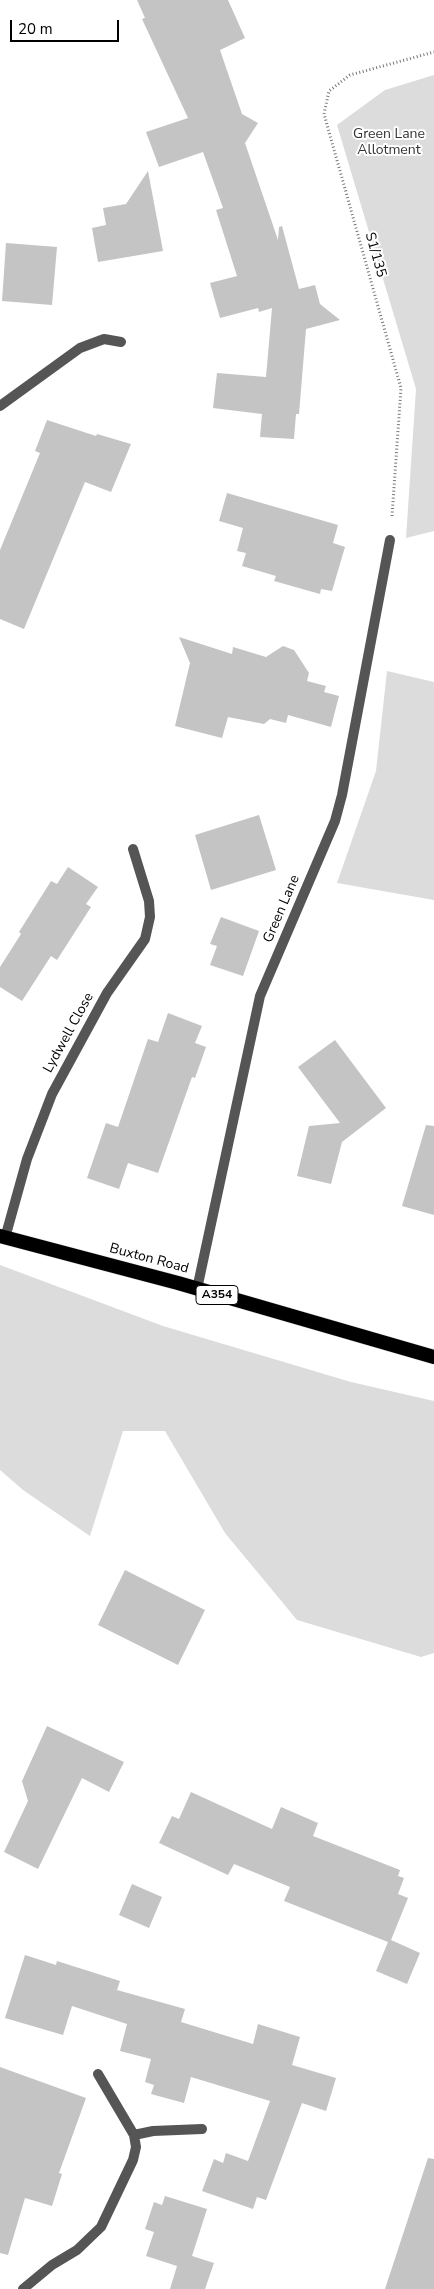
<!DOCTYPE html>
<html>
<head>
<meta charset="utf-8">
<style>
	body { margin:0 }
	#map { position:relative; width:434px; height:2289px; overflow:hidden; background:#fff; font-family:"Nunito Sans",sans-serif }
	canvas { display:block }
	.scale { position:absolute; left:10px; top:20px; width:109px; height:22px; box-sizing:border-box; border:2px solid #000; border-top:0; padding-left:6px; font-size:15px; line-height:18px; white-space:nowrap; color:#000; -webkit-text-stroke:4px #fff; paint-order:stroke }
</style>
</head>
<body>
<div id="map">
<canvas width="434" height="2289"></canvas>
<div class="scale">20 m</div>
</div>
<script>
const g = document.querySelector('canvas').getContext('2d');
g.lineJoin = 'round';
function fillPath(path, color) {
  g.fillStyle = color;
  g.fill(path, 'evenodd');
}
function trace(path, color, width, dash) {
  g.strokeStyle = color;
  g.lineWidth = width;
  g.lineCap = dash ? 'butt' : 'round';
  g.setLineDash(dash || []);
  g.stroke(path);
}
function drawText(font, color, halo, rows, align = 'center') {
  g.font = font + ' "Nunito Sans",sans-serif';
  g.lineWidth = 4;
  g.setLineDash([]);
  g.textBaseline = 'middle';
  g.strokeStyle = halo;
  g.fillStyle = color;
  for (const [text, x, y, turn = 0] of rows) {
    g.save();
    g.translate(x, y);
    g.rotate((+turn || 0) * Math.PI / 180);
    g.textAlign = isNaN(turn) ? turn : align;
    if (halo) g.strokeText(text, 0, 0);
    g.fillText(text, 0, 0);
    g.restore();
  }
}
fillPath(new Path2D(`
	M 434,75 L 434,531 L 406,538 L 416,389 L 337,125 L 385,90 Z
	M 387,671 L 434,682 L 434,900 L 337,883 L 376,771 Z
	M 0,1265 L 163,1326 L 351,1382 L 434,1401 L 434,1653 L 421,1657 L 297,1620 L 225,1533 L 165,1431 L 123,1431 L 90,1536 L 23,1490 L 0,1470 Z`), '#dcdcdc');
fillPath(new Path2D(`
	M 137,0 L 228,0 L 245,38 L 220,50 L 242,114 L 258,123 L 245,143 L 278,240 L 279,227 L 282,226 L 299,289 L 315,285 L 320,304 L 340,320 L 306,329 L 299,414 L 296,414 L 294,439 L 260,437 L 262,414 L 213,408 L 217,373 L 266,377 L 272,308 L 259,312 L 258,308 L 220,318 L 210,283 L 237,276 L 216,210 L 223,208 L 203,152 L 159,167 L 146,132 L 188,118 L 142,19 L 145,18 Z
	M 148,171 L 163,251 L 98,262 L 92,228 L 106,225 L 103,208 L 126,204 Z
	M 6,243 L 57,247 L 52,305 L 2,301 Z
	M 47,420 L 96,436 L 97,434 L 131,444 L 111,492 L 85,482 L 24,629 L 0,619 L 0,550 L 40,453 L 35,451 Z
	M 227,493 L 338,525 L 333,543 L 345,547 L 332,591 L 321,589 L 320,594 L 274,581 L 276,576 L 242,566 L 246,553 L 237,551 L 243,528 L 219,521 Z
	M 179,637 L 232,654 L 233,647 L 266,657 L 283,646 L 294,650 L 309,673 L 307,681 L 326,686 L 324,692 L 339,696 L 331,727 L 288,715 L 286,723 L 270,719 L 264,724 L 228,717 L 222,738 L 175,726 L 190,663 Z
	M 259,815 L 276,870 L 211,890 L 195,835 Z
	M 68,867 L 98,887 L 86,904 L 91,907 L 57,960 L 51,956 L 22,1001 L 0,987 L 0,967 L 21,934 L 19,932 L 51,881 L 57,884 Z
	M 221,917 L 259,931 L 243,976 L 210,965 L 217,946 L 210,944 Z
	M 168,1013 L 202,1026 L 195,1043 L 206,1047 L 195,1078 L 192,1077 L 158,1173 L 128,1163 L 119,1189 L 87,1178 L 106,1123 L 118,1127 L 148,1039 L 158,1042 Z
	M 335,1040 L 386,1108 L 342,1142 L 331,1184 L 297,1176 L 309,1126 L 340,1123 L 298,1067 Z
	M 426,1125 L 434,1126 L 434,1215 L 402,1206 Z
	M 125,1570 L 205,1610 L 178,1665 L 98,1625 Z
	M 47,1726 L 124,1762 L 109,1792 L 82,1778 L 38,1869 L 4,1852 L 28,1801 L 22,1781 Z
	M 191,1792 L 272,1829 L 281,1807 L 318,1823 L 313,1836 L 400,1870 L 398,1876 L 404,1878 L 398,1894 L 408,1898 L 391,1940 L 420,1953 L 407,1984 L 376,1971 L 388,1942 L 284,1901 L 290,1887 L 234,1864 L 228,1875 L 159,1843 L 172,1816 L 179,1819 Z
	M 132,1884 L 162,1897 L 149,1928 L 119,1915 Z
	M 25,1955 L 56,1965 L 57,1961 L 120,1981 L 117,1990 L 185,2009 L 181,2022 L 253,2044 L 258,2024 L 300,2037 L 292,2065 L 336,2078 L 326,2111 L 302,2103 L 266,2200 L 257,2197 L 253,2209 L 202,2191 L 214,2159 L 223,2163 L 226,2153 L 248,2161 L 270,2101 L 191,2077 L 184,2103 L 151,2094 L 154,2085 L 145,2082 L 151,2059 L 120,2051 L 127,2024 L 72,2006 L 63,2035 L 5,2018 Z
	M 0,2067 L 86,2098 L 59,2173 L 62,2174 L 52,2206 L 25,2198 L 8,2255 L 0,2253 Z
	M 428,2158 L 434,2159 L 434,2289 L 385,2289 Z
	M 165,2196 L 207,2209 L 192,2256 L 214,2263 L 205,2289 L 170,2289 L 177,2266 L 146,2256 L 154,2232 L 145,2229 L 154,2202 L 162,2205 Z`), '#c4c4c4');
const trunk = new Path2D(`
	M 0,1236 L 178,1283 L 434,1357`);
trace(trunk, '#dbdbdb', 15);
trace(new Path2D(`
	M 392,516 L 401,388 L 324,114 L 329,91 L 350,75 L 434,52`), '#777', 3, [1, 2.5]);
trace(new Path2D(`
	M 197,1289 L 260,996 L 335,821 L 342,795 L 390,540`), '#555', 10);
trace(new Path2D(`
	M 0,406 L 80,348 L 104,339 L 121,342
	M 5,1238 L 27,1159 L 52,1094 L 107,993 L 145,939 L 150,917 L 149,901 L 133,849
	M 134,2135 L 153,2131 L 202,2129
	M 23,2289 L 52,2265 L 77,2250 L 101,2227 L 133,2160 L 136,2147 L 134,2135 L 98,2074`), '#555', 10);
trace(trunk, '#000', 14);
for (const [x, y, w] of [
	[217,1295,42]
]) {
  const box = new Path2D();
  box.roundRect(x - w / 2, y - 9.5, w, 19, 4);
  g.fillStyle = '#fff';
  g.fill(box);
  trace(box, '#000', 1);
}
drawText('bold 12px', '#000', null, [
	["A354",217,1295]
]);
drawText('14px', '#333', '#fff', [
	["Green Lane",389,135],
	["Allotment",389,151]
]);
drawText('14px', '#000', '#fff', [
	["S1/135",375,255,74],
	["Green Lane",282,909,-67],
	["Lydwell Close",69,1033,-61],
	["Buxton Road",149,1259,15]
]);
</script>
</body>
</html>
